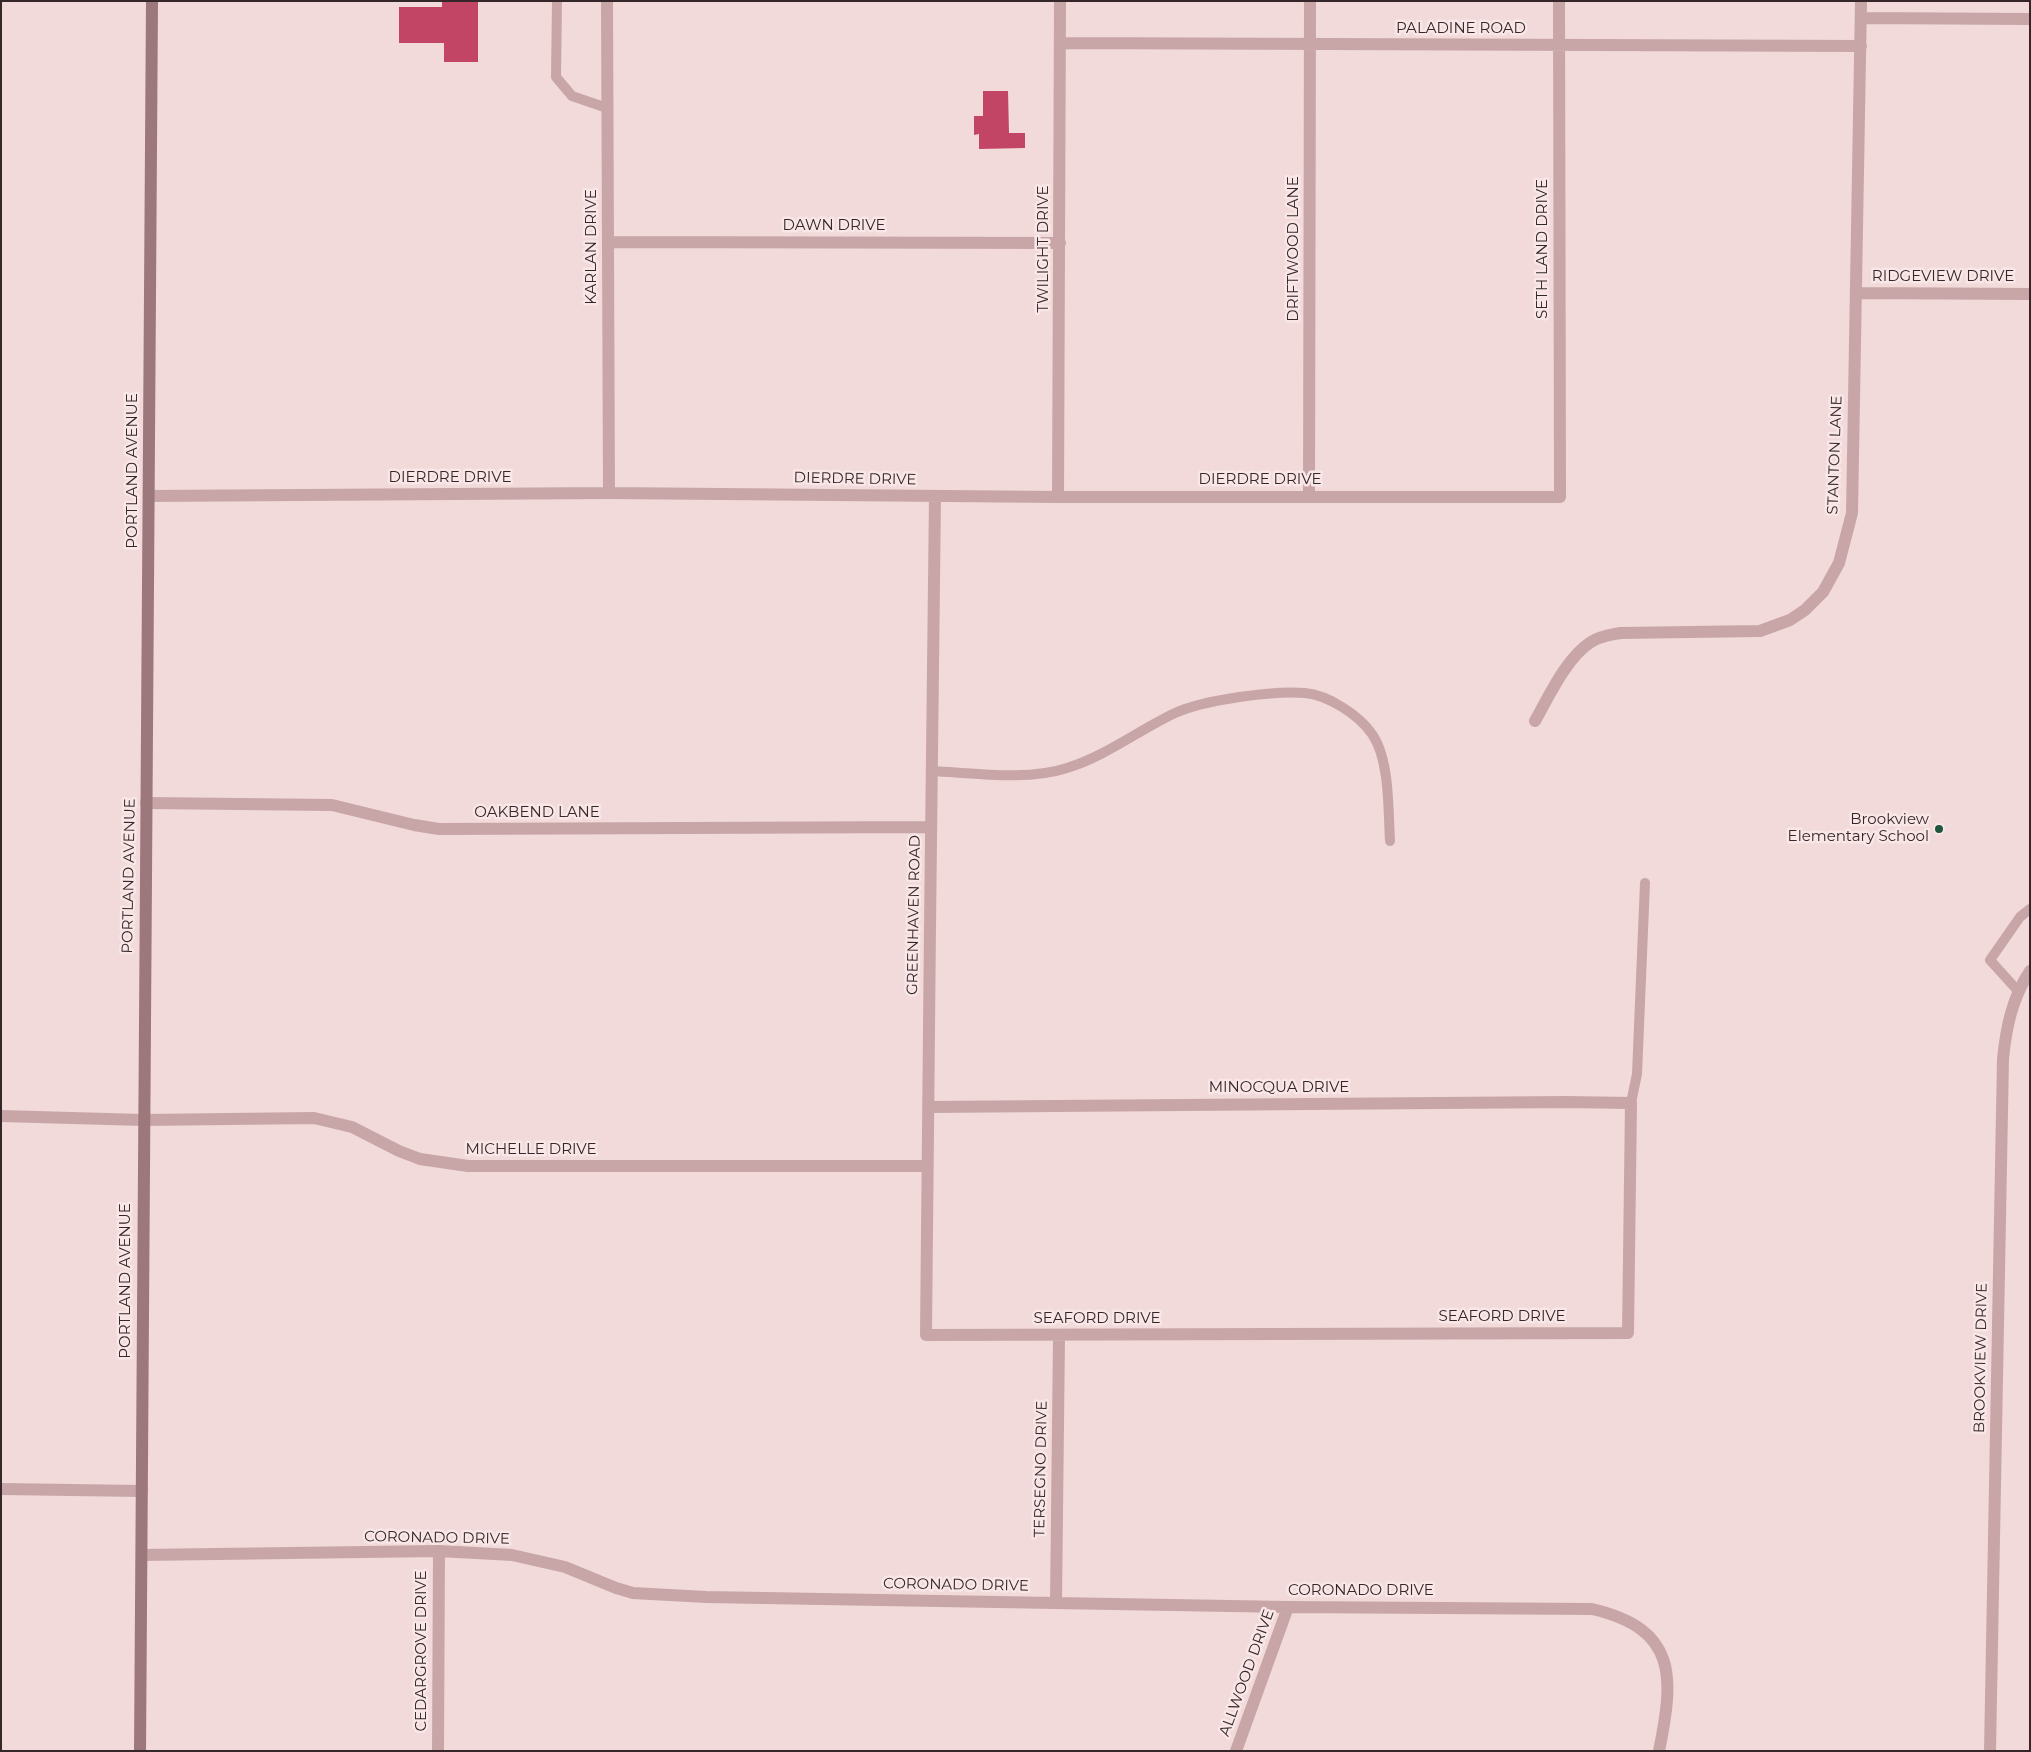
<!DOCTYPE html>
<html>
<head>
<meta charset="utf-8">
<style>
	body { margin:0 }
	#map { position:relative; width:2031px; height:1752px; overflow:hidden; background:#f1dad9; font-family:Montserrat,sans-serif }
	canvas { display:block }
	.frame { position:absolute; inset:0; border:2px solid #352729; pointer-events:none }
</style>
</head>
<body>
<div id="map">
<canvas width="2031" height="1752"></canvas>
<div class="frame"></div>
</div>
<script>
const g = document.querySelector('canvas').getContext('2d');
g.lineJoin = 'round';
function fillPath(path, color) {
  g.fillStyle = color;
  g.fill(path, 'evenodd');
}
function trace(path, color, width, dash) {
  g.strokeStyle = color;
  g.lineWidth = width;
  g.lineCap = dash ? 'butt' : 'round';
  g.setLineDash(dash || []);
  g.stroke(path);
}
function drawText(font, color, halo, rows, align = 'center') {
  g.font = font + ' Montserrat,sans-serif';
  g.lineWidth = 5;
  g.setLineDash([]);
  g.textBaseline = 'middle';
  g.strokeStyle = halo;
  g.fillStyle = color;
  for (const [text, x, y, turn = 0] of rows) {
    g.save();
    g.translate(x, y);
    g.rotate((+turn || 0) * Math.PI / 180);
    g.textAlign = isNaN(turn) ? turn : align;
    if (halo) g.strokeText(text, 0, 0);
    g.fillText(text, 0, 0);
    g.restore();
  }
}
fillPath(new Path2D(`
	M 442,1 L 478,1 L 478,62 L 444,62 L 444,43 L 399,43 L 399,7 L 442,7 Z
	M 983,91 L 1008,91 L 1009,133 L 1025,133 L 1025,148 L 979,149 L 979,134 L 974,135 L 974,116 L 983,116 Z`), '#c34566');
trace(new Path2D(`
	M 557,1 L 556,77 L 572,96 L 607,108
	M 932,771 C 973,773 1028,781 1067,768 C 1106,756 1139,730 1175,713 C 1204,700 1274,690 1305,693 C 1328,695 1359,715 1372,734 C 1390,760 1388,809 1390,841
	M 2018,991 L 1990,960 L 2020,917 L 2030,909
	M 1631,1103 L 1637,1074 L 1645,883`), '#c8a6a7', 10);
trace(new Path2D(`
	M 607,1 L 609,493
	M 1861,18 L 2030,19
	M 1061,43 L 1861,46
	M 608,242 L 1060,243
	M 1856,293 L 2030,294
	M 149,496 L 609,493 L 1058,497 L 1560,497 L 1559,1
	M 1309,496 L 1310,1
	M 1058,497 L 1060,1
	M 1535,721 C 1549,696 1567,657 1591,642 C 1600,636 1610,635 1620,633 L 1760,631 L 1790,620 L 1805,610 L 1823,592 L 1839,563 L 1852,513 L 1861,1
	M 146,803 L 332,805 L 414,825 L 439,829 L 931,827
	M 928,1107 L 1567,1102 L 1631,1103 L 1628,1333 L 926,1335 C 928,1055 932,776 935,496
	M 1,1116 L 143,1120 L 314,1118 L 352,1127 L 399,1151 L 420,1159 L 468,1166 L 927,1166
	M 1,1489 L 142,1491
	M 142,1555 L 439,1551 L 512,1555 L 565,1567 L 616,1588 L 633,1593 L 706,1597 L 1288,1607 L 1592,1609 C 1678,1629 1674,1677 1659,1751
	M 1056,1603 L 1059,1336
	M 438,1751 L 439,1551
	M 1236,1751 L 1288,1607
	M 1990,1751 L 2003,1059 C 2006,1028 2012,998 2030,971`), '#c8a6a7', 12);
trace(new Path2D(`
	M 140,1751 L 152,1`), '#9c777c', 12);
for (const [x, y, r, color] of [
	[1939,829,5,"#1d553d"]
]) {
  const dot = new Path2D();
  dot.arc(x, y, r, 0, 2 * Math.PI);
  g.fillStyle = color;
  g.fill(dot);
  trace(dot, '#f9e6e6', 2);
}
drawText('15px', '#352729', '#f9e6e6', [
	["PALADINE ROAD",1461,29],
	["DAWN DRIVE",834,226],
	["KARLAN DRIVE",592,247,-90],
	["TWILIGHT DRIVE",1044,249,-90],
	["DRIFTWOOD LANE",1294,249,-90],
	["SETH LAND DRIVE",1543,249,-90],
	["RIDGEVIEW DRIVE",1943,277],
	["STANTON LANE",1835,455,-88],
	["PORTLAND AVENUE",133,471,-90],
	["DIERDRE DRIVE",450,478],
	["DIERDRE DRIVE",855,479,1],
	["DIERDRE DRIVE",1260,480],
	["OAKBEND LANE",537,813],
	["PORTLAND AVENUE",129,876,-89],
	["GREENHAVEN ROAD",914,915,-89],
	["MINOCQUA DRIVE",1279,1088],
	["MICHELLE DRIVE",531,1150],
	["PORTLAND AVENUE",126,1281,-90],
	["SEAFORD DRIVE",1502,1317],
	["SEAFORD DRIVE",1097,1319],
	["BROOKVIEW DRIVE",1981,1358,-89],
	["TERSEGNO DRIVE",1041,1469,-89],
	["CORONADO DRIVE",437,1538,1],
	["CORONADO DRIVE",956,1585,1],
	["CORONADO DRIVE",1361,1591],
	["CEDARGROVE DRIVE",422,1651,-90],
	["ALLWOOD DRIVE",1247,1673,-70]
]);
drawText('15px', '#352729', '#f9e6e6', [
	["Brookview",1929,820],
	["Elementary School",1929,837]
], 'right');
</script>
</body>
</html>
